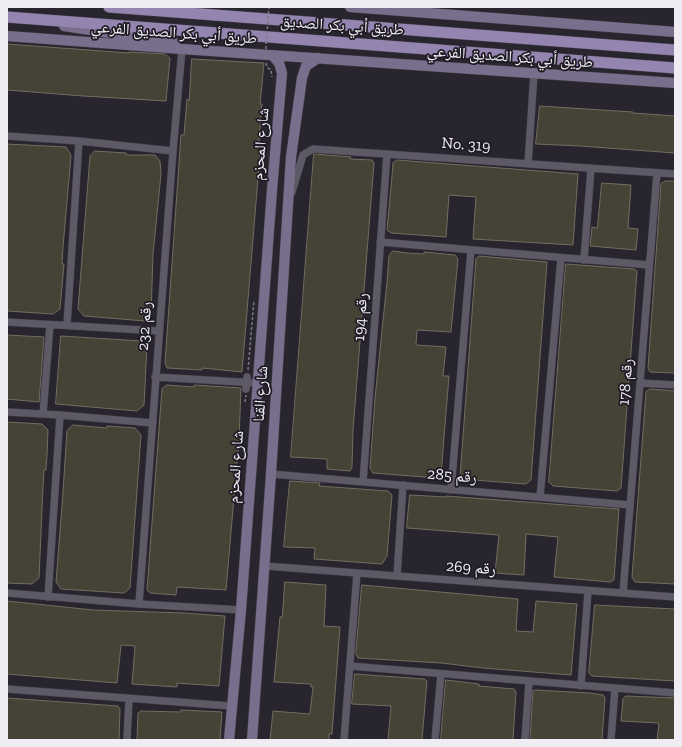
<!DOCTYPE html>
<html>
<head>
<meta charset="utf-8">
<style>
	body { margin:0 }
	#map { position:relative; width:682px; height:747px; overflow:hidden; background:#28252f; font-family:"Zilla Slab",serif }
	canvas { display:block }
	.frame { position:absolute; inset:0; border:8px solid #efecf4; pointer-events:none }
</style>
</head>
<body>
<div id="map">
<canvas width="682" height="747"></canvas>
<div class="frame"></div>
</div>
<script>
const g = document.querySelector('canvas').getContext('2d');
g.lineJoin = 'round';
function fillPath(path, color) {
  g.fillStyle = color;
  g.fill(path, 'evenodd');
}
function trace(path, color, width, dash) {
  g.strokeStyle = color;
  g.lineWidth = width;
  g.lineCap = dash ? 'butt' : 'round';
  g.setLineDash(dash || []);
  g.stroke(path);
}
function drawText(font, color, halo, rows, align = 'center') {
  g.font = font + ' "Zilla Slab","Noto Naskh Arabic",serif';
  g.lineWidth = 3.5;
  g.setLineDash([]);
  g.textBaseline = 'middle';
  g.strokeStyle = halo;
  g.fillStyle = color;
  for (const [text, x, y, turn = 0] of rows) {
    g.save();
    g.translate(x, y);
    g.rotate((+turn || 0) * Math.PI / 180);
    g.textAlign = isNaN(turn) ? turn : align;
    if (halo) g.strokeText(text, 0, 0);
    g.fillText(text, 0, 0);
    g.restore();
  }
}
const building = new Path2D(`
	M 7,44 L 129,53 L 129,52 L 165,54 L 170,58 L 166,101 L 83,96 L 7,90 Z
	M 192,59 L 264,63 L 260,104 L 262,104 L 259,141 L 261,142 L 242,372 L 202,368 L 202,370 L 167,368 L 165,363 L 181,135 L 184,135 L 187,99 L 189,100 Z
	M 540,106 L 633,112 L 633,113 L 675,116 L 675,153 L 580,146 L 536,144 Z
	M 7,144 L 66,147 L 71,155 L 63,247 L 62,264 L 64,264 L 60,309 L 53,314 L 7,311 Z
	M 95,151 L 126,153 L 126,155 L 155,155 L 160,161 L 161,174 L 153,254 L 151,316 L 145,321 L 84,316 L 78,309 L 90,156 Z
	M 314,154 L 351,157 L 350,159 L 372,160 L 374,163 L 353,430 L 352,467 L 350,471 L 327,469 L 327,459 L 291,457 Z
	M 397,160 L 578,174 L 573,245 L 473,239 L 476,197 L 449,195 L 446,237 L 391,233 L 387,230 L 392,176 L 393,163 Z
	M 666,181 L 675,181 L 675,373 L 650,372 L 648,368 L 661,184 Z
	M 602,183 L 631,185 L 628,228 L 638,229 L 636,250 L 590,246 L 592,227 L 597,228 Z
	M 393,251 L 407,253 L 424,254 L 424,252 L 455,255 L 458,259 L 451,332 L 417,330 L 416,345 L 446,347 L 443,376 L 449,376 L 441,475 L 437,478 L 373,473 L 370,468 L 375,398 L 387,282 L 389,256 Z
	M 479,256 L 547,262 L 531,480 L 526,484 L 461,479 L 460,477 L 476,259 Z
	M 566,264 L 634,269 L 637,271 L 621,488 L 617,491 L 553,486 L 549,482 Z
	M 7,335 L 44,337 L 39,402 L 7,399 Z
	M 61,336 L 142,341 L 147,346 L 144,405 L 137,411 L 56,404 Z
	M 167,385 L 194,387 L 194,385 L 241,388 L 239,439 L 226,590 L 177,587 L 176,595 L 150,593 L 147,590 L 162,389 Z
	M 650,389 L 675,391 L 675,584 L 635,582 L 632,577 L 646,392 Z
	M 7,422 L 42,424 L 48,430 L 47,455 L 46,470 L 44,470 L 43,487 L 39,578 L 32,584 L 7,583 Z
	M 73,425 L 107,428 L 107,426 L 135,428 L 141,435 L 130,588 L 124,593 L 61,589 L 56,582 L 62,506 L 67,431 Z
	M 290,481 L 320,483 L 319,486 L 388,491 L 392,495 L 387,556 L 382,564 L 314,559 L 315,548 L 284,547 Z
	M 410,495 L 446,497 L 446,496 L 619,509 L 614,580 L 610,582 L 554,577 L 558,537 L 526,534 L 524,575 L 495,573 L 499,535 L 407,528 Z
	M 285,582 L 326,585 L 324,626 L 340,627 L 332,734 L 329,734 L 329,740 L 270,740 L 273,711 L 309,714 L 310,713 L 313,687 L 311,687 L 311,684 L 274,682 L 280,617 L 282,617 Z
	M 362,585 L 518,599 L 516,631 L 533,632 L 536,601 L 577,604 L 571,675 L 483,668 L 441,663 L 358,658 L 356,654 Z
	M 7,601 L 93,610 L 184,613 L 225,616 L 219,686 L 177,683 L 177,687 L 132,684 L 135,646 L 121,645 L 117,683 L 7,674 Z
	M 595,605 L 675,609 L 675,681 L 592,676 L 589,673 Z
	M 355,674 L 424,679 L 427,681 L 422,740 L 388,740 L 391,706 L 352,704 Z
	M 446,680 L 479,684 L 479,686 L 514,689 L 516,692 L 513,740 L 441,740 Z
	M 535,690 L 589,693 L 603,695 L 605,698 L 602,740 L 530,740 L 533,691 Z
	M 626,696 L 675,698 L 675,740 L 657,740 L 659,723 L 621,721 L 623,699 Z
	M 7,698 L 118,706 L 120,709 L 119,740 L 7,740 Z
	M 181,710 L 222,712 L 220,740 L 137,740 L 138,713 L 141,711 L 181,712 Z`);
fillPath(building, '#464236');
trace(building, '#726e61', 1);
const street = new Path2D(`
	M 7,136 L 79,141 L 173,151
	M 528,164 L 534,73
	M 292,192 L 303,155 L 313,149 L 675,174
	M 380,242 L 649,265
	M 584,260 L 591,168
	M 7,322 L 159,331
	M 67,325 L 79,141
	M 155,377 L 257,383
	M 640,383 L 675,385
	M 246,389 L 247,377
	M 7,412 L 60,415 L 153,423
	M 43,414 L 50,325
	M 271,474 L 630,505
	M 363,482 L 387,154
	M 451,490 L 471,250
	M 540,497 L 561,258
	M 265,566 L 675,597
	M 397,576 L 403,485
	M 7,593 L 139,604 L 241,610
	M 623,593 L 657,173
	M 48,597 L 60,415
	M 139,604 L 173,151 L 182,49
	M 350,666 L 675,693
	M 581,686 L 588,591
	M 7,689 L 231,706
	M 127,740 L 129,699
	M 344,740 L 357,573
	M 435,740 L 441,674
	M 525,740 L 529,681
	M 611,740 L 615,688`);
const secondary = new Path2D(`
	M 350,7 L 675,32
	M 64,26 L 175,43
	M 7,36 L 182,49 L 675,83
	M 229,740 L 241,610 L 272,190 L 282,73 L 279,63 L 273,56
	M 252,740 L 271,474 L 291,157 L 302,78 L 306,66 L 318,58`);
const primary = new Path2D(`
	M 109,7 L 675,50
	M 7,17 L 675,68`);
trace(street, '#46434c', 8);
trace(secondary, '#46434c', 11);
trace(primary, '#46434c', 12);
trace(new Path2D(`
	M 266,63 L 267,67 L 271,70 L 272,77
	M 248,370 L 254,300
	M 245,402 L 246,395`), '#7d7a83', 1.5, [3, 2]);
trace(street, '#5e5966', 7);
trace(secondary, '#796e8b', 10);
trace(primary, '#9484b0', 11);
trace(new Path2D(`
	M 265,59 L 269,7`), '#7d7a83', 1.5, [3, 2]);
drawText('16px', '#efecf4', '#1f1b25', [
	["طريق أبي بكر الصديق",342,26,4],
	["طريق أبي بكر الصديق الفرعي",174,33,4],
	["طريق أبي بكر الصديق الفرعي",510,57,4],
	["شارع المحزم",261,144,-85],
	["No. 319",466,145,4],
	["رقم 194",361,317,-86],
	["رقم 232",145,326,-86],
	["رقم 178",626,382,-85],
	["شارع القنا",261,394,-86],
	["شارع المحزم",236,467,-86],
	["رقم 285",452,476,5],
	["رقم 269",471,568,4]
]);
</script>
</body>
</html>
